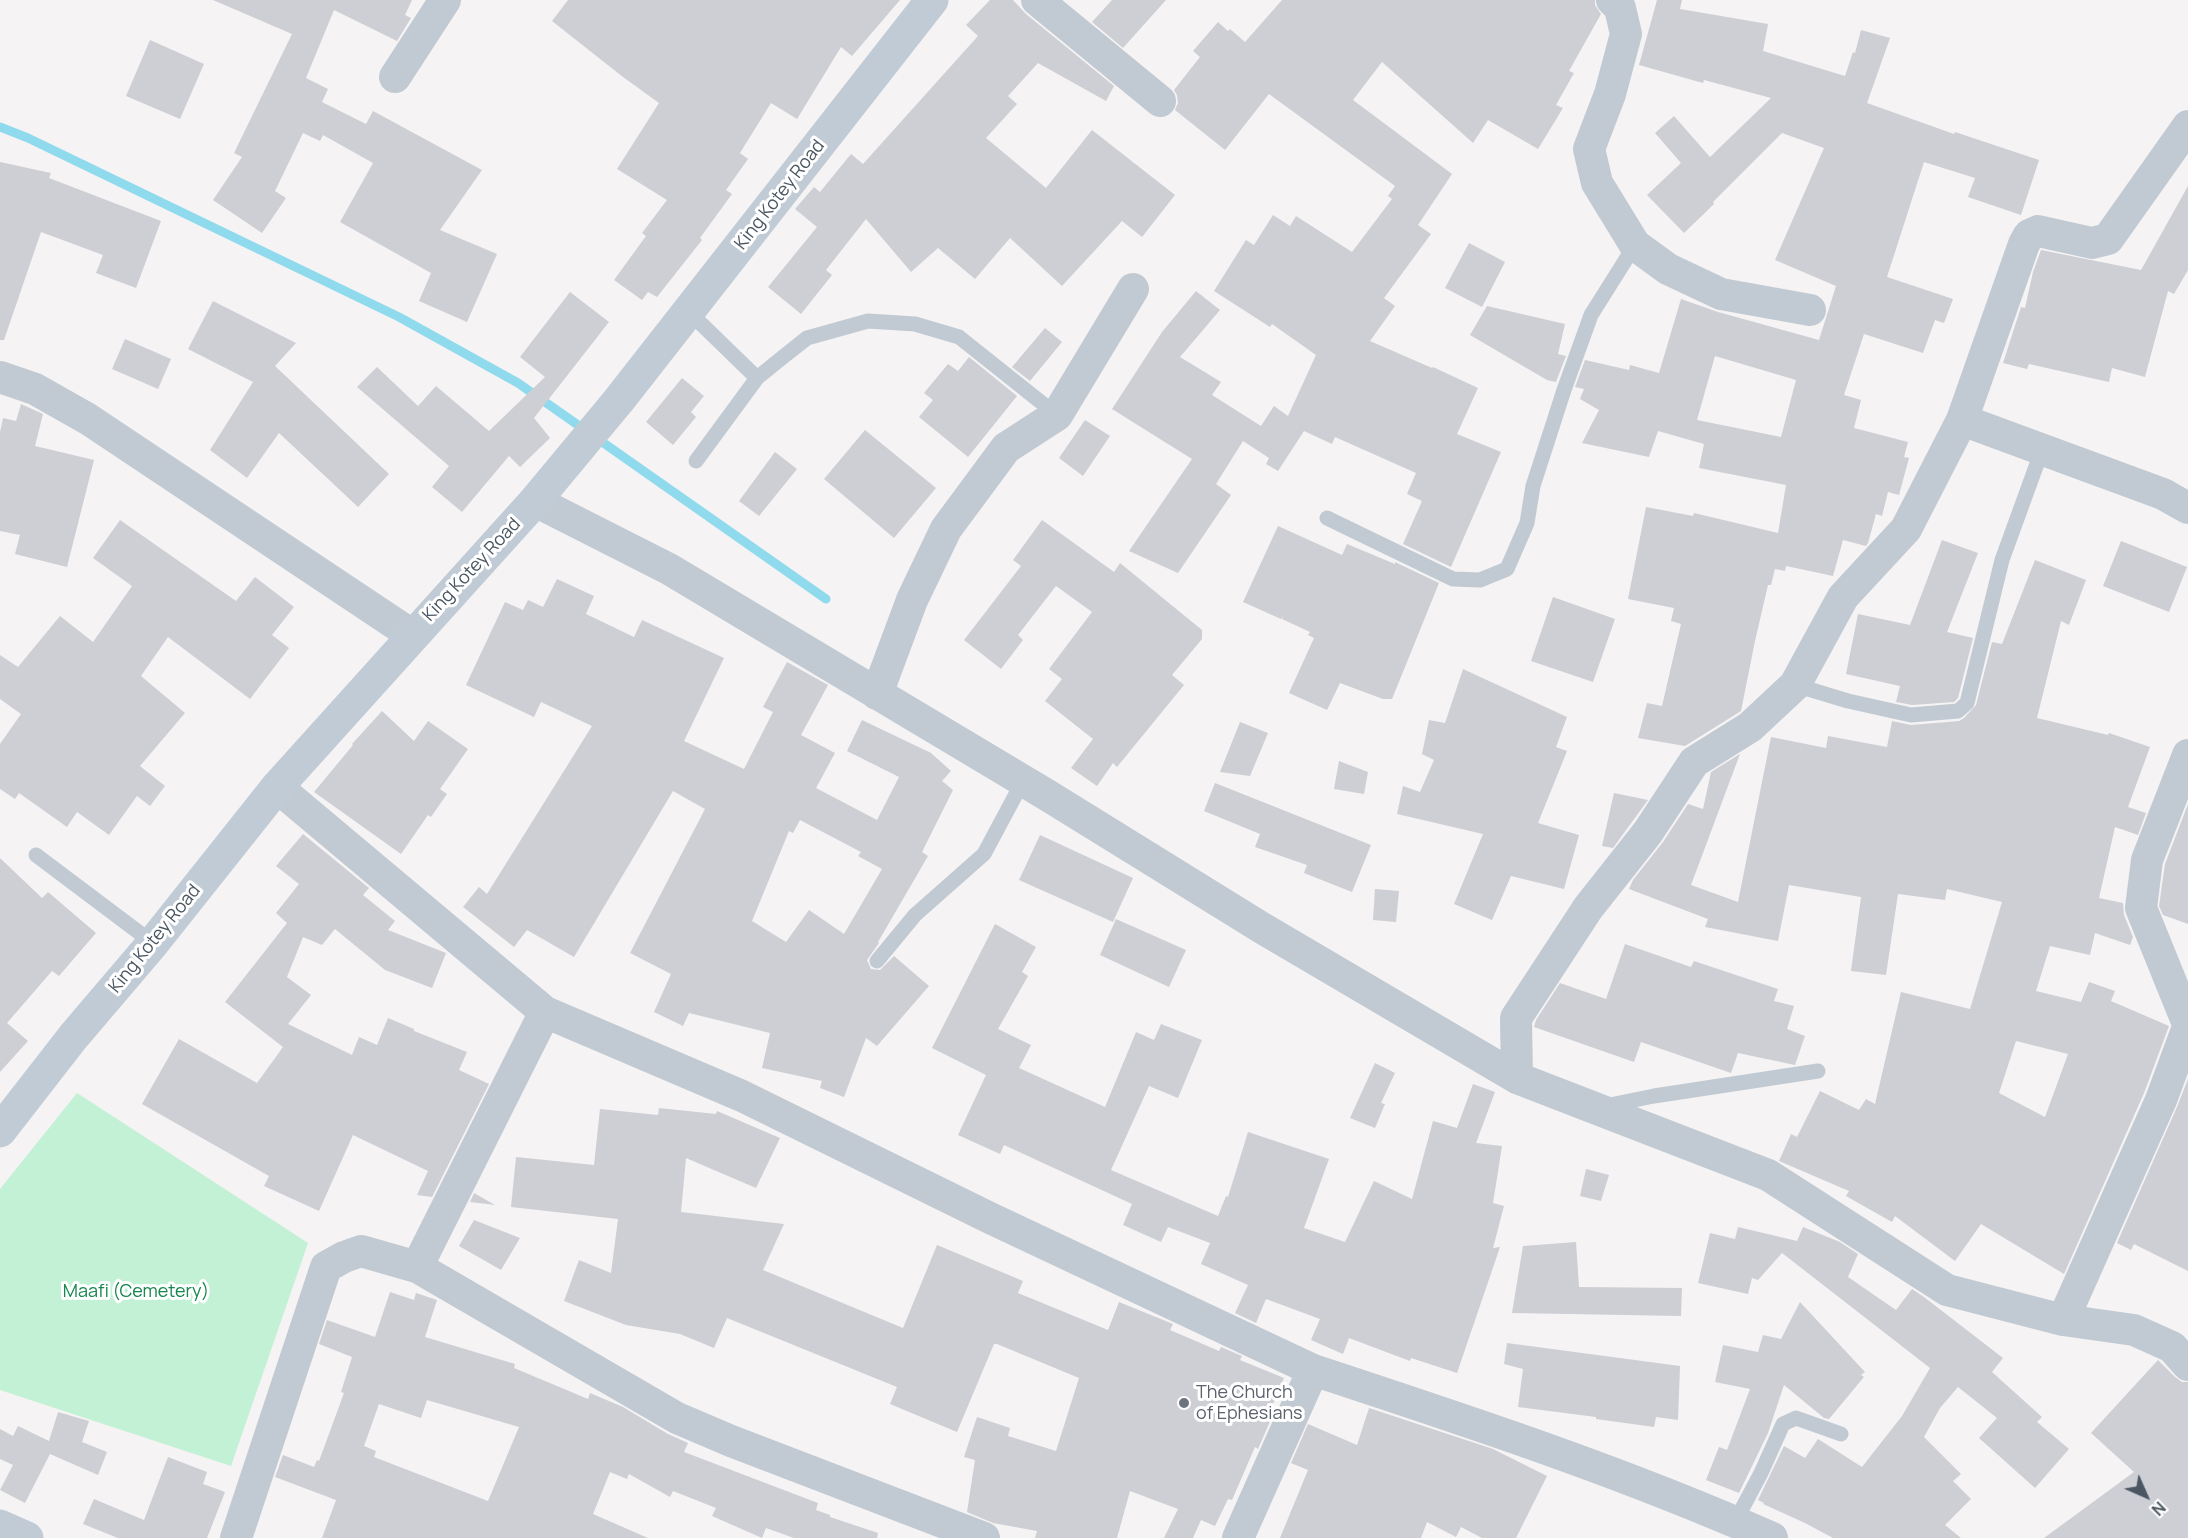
<!DOCTYPE html>
<html>
<head>
<meta charset="utf-8">
<style>
	body { margin:0 }
	#map { position:relative; width:2188px; height:1538px; overflow:hidden; background:#f5f3f3; font-family:Manrope,sans-serif }
	canvas { display:block }
	.north { position:absolute; left:2116px; top:1466px; width:60px; height:60px; -webkit-text-stroke:4px #fff; paint-order:stroke; rotate:135deg; font-size:16px; font-weight:700; line-height:24px; text-align:center; color:#4a5661 }
	.north::after { content:''; display:block; margin:auto; width:21px; height:27px; background:#4a5661; clip-path:polygon(50% 0,100% 100%,50% 72%,0 100%) }
</style>
</head>
<body>
<div id="map">
<canvas width="2188" height="1538"></canvas>
<div class="north">N</div>
</div>
<script>
const g = document.querySelector('canvas').getContext('2d');
g.lineJoin = 'round';
function fillPath(path, color) {
  g.fillStyle = color;
  g.fill(path, 'evenodd');
}
function trace(path, color, width, dash) {
  g.strokeStyle = color;
  g.lineWidth = width;
  g.lineCap = dash ? 'butt' : 'round';
  g.setLineDash(dash || []);
  g.stroke(path);
}
function drawText(font, color, halo, rows, align = 'center') {
  g.font = font + ' Manrope,sans-serif';
  g.lineWidth = 6;
  g.setLineDash([]);
  g.textBaseline = 'middle';
  g.strokeStyle = halo;
  g.fillStyle = color;
  for (const [text, x, y, turn = 0] of rows) {
    g.save();
    g.translate(x, y);
    g.rotate((+turn || 0) * Math.PI / 180);
    g.textAlign = isNaN(turn) ? turn : align;
    if (halo) g.strokeText(text, 0, 0);
    g.fillText(text, 0, 0);
    g.restore();
  }
}
fillPath(new Path2D(`
	M 77,1093 L 308,1243 L 231,1466 L 0,1390 L 0,1189 Z`), '#c3f1d5');
trace(new Path2D(`
	M 0,127 L 28,138 L 399,317 L 518,383 L 826,599`), '#90daee', 9);
fillPath(new Path2D(`
	M 213,0 L 412,0 L 405,15 L 411,18 L 397,41 L 334,10 L 306,78 L 328,89 L 322,102 L 366,124 L 373,111 L 482,170 L 440,230 L 497,254 L 467,322 L 419,301 L 431,273 L 340,222 L 373,163 L 323,135 L 320,141 L 303,133 L 275,191 L 286,198 L 262,233 L 213,200 L 242,157 L 234,153 L 292,34 Z
	M 568,0 L 900,0 L 852,56 L 841,47 L 797,119 L 771,103 L 740,153 L 748,159 L 726,190 L 732,194 L 700,238 L 702,240 L 657,297 L 648,292 L 642,300 L 614,280 L 646,236 L 642,233 L 667,200 L 617,169 L 659,103 L 623,77 L 552,21 Z
	M 990,0 L 1013,0 L 1026,14 L 1114,86 L 1106,101 L 1038,63 L 1008,96 L 1017,104 L 986,138 L 1046,188 L 1092,130 L 1175,195 L 1142,237 L 1122,221 L 1062,286 L 1010,238 L 975,279 L 938,248 L 911,272 L 866,219 L 826,270 L 832,275 L 801,314 L 768,287 L 817,227 L 795,209 L 814,187 L 820,192 L 851,154 L 863,164 L 978,36 L 966,25 Z
	M 1112,0 L 1166,0 L 1123,48 L 1092,22 Z
	M 1282,0 L 1595,0 L 1595,5 L 1601,14 L 1569,71 L 1574,73 L 1556,105 L 1563,108 L 1538,149 L 1488,120 L 1473,143 L 1382,62 L 1353,100 L 1452,174 L 1418,225 L 1431,234 L 1384,298 L 1395,306 L 1370,341 L 1432,368 L 1433,367 L 1478,388 L 1457,434 L 1501,452 L 1451,567 L 1403,544 L 1422,501 L 1407,494 L 1416,473 L 1335,437 L 1332,444 L 1304,431 L 1278,471 L 1266,464 L 1269,458 L 1243,441 L 1216,484 L 1231,495 L 1178,573 L 1129,551 L 1192,459 L 1112,409 L 1162,332 L 1196,291 L 1220,310 L 1180,357 L 1221,382 L 1212,395 L 1261,426 L 1274,406 L 1288,416 L 1316,355 L 1272,324 L 1270,327 L 1214,291 L 1246,240 L 1254,245 L 1273,215 L 1290,226 L 1296,216 L 1352,252 L 1392,199 L 1388,196 L 1395,186 L 1269,94 L 1225,150 L 1175,110 L 1178,103 L 1177,95 L 1174,90 L 1200,57 L 1193,51 L 1218,22 L 1228,31 L 1230,29 L 1245,42 Z
	M 1657,0 L 1682,0 L 1680,9 L 1768,24 L 1763,51 L 1845,76 L 1853,52 L 1855,53 L 1861,30 L 1890,38 L 1867,103 L 1954,134 L 1955,132 L 2039,160 L 2021,215 L 1968,197 L 1975,178 L 1924,162 L 1887,277 L 1953,299 L 1944,323 L 1935,320 L 1923,353 L 1864,334 L 1844,395 L 1861,400 L 1854,428 L 1908,442 L 1904,457 L 1909,458 L 1899,495 L 1888,492 L 1882,516 L 1876,514 L 1868,543 L 1866,546 L 1843,540 L 1833,576 L 1786,566 L 1785,571 L 1775,569 L 1771,585 L 1768,585 L 1755,641 L 1741,711 L 1685,746 L 1638,738 L 1647,703 L 1662,706 L 1681,624 L 1671,621 L 1674,608 L 1628,599 L 1646,507 L 1693,516 L 1694,513 L 1778,533 L 1786,485 L 1699,468 L 1704,444 L 1658,431 L 1649,457 L 1582,443 L 1599,410 L 1580,399 L 1584,389 L 1575,387 L 1585,360 L 1629,370 L 1630,365 L 1659,373 L 1681,299 L 1718,312 L 1819,340 L 1836,286 L 1775,260 L 1824,148 L 1782,133 L 1713,202 L 1714,204 L 1684,233 L 1647,195 L 1681,163 L 1655,133 L 1674,116 L 1710,157 L 1771,98 L 1704,80 L 1703,83 L 1639,65 ZM 1715,356 L 1796,380 L 1781,437 L 1697,420 Z
	M 150,40 L 204,64 L 180,119 L 126,96 Z
	M 0,162 L 51,173 L 49,178 L 161,221 L 136,288 L 96,273 L 103,255 L 41,232 L 4,340 L 0,340 Z
	M 2188,186 L 2188,270 L 2174,294 L 2168,291 L 2145,377 L 2112,368 L 2109,382 L 2029,364 L 2027,369 L 2003,363 L 2021,307 L 2025,308 L 2033,272 L 2041,250 L 2141,270 Z
	M 1469,243 L 1505,262 L 1482,307 L 1445,288 Z
	M 570,292 L 609,322 L 534,418 L 550,438 L 520,467 L 509,456 L 462,512 L 432,487 L 449,466 L 357,387 L 377,367 L 418,406 L 436,386 L 489,431 L 545,377 L 520,357 Z
	M 213,301 L 296,343 L 275,366 L 389,474 L 358,507 L 279,433 L 247,478 L 210,450 L 253,382 L 188,349 Z
	M 1487,306 L 1565,324 L 1558,354 L 1566,356 L 1556,382 L 1547,380 L 1470,335 Z
	M 1045,328 L 1062,342 L 1030,381 L 1012,367 Z
	M 125,339 L 171,359 L 158,389 L 112,369 Z
	M 969,357 L 1017,396 L 968,457 L 919,417 L 933,400 L 924,393 L 948,364 L 958,371 Z
	M 682,378 L 704,396 L 691,412 L 696,417 L 673,445 L 646,422 Z
	M 21,404 L 43,414 L 35,446 L 94,460 L 67,567 L 15,554 L 20,535 L 0,531 L 0,432 L 3,418 L 16,421 Z
	M 1085,420 L 1110,436 L 1083,476 L 1059,458 Z
	M 865,430 L 936,488 L 894,538 L 824,479 Z
	M 775,452 L 797,469 L 759,516 L 739,501 Z
	M 120,520 L 236,601 L 255,577 L 294,607 L 272,635 L 289,648 L 250,699 L 168,637 L 141,676 L 185,713 L 140,766 L 165,786 L 150,806 L 137,796 L 109,835 L 77,812 L 67,827 L 19,793 L 15,799 L 0,789 L 0,744 L 21,714 L 0,699 L 0,655 L 18,667 L 60,616 L 93,642 L 132,586 L 93,558 Z
	M 1042,520 L 1114,572 L 1120,563 L 1202,630 L 1202,639 L 1172,675 L 1184,685 L 1117,767 L 1113,763 L 1097,786 L 1071,768 L 1093,739 L 1045,701 L 1062,679 L 1049,669 L 1092,612 L 1056,586 L 1018,635 L 1023,640 L 1001,669 L 964,640 L 1021,566 L 1013,560 Z
	M 1278,526 L 1342,555 L 1347,544 L 1395,564 L 1395,562 L 1439,583 L 1392,699 L 1383,699 L 1340,683 L 1327,710 L 1289,693 L 1314,638 L 1308,635 L 1310,632 L 1282,619 L 1284,616 L 1281,619 L 1243,602 Z
	M 1942,540 L 1978,553 L 1947,632 L 1973,638 L 1958,698 L 1954,702 L 1912,705 L 1896,702 L 1900,686 L 1846,674 L 1858,614 L 1910,625 Z
	M 2121,541 L 2187,567 L 2169,612 L 2103,586 Z
	M 2035,560 L 2086,580 L 2069,625 L 2061,621 L 2037,718 L 2108,735 L 2109,733 L 2150,747 L 2128,807 L 2146,813 L 2138,835 L 2115,827 L 2099,898 L 2123,903 L 2124,915 L 2133,937 L 2130,945 L 2095,933 L 2090,955 L 2050,946 L 2036,991 L 2081,1002 L 2089,982 L 2115,991 L 2111,1001 L 2169,1026 L 2144,1093 L 2064,1274 L 1981,1224 L 1955,1261 L 1895,1216 L 1892,1222 L 1846,1196 L 1849,1191 L 1779,1161 L 1791,1134 L 1797,1137 L 1820,1091 L 1859,1110 L 1866,1099 L 1875,1104 L 1901,992 L 1970,1009 L 2002,902 L 1947,889 L 1945,900 L 1898,894 L 1886,975 L 1851,971 L 1861,897 L 1789,885 L 1778,941 L 1705,927 L 1708,919 L 1629,889 L 1633,880 L 1663,842 L 1688,804 L 1703,809 L 1711,772 L 1740,754 L 1691,885 L 1738,902 L 1771,737 L 1826,748 L 1828,736 L 1887,747 L 1892,721 L 1911,725 L 1959,721 L 1964,718 L 1976,705 L 1992,642 L 2002,644 ZM 2016,1041 L 2068,1054 L 2045,1117 L 1999,1093 Z
	M 557,579 L 594,596 L 586,614 L 634,637 L 642,620 L 724,658 L 684,741 L 744,769 L 773,712 L 763,707 L 787,662 L 828,685 L 801,735 L 835,753 L 816,788 L 877,820 L 899,777 L 847,751 L 862,720 L 931,753 L 951,771 L 942,781 L 953,790 L 922,852 L 928,856 L 878,942 L 879,943 L 867,960 L 871,969 L 880,970 L 894,956 L 929,986 L 877,1046 L 866,1038 L 844,1097 L 820,1088 L 822,1081 L 762,1068 L 770,1033 L 689,1013 L 683,1026 L 654,1012 L 671,974 L 630,953 L 705,809 L 673,791 L 574,957 L 527,930 L 514,947 L 463,907 L 479,887 L 487,894 L 592,726 L 541,702 L 534,717 L 466,685 L 505,602 L 523,610 L 528,600 L 543,607 ZM 800,820 L 861,852 L 858,856 L 882,869 L 844,934 L 809,910 L 786,942 L 752,921 L 789,831 L 793,833 Z
	M 1553,597 L 1615,619 L 1593,682 L 1531,661 Z
	M 1463,669 L 1567,717 L 1556,747 L 1567,751 L 1538,823 L 1579,835 L 1564,889 L 1511,876 L 1492,920 L 1454,904 L 1483,834 L 1397,814 L 1403,786 L 1420,792 L 1434,760 L 1422,754 L 1429,720 L 1445,723 Z
	M 382,711 L 414,741 L 428,721 L 468,749 L 440,789 L 447,794 L 431,817 L 428,815 L 401,854 L 314,792 L 353,745 L 352,744 Z
	M 1240,722 L 1268,733 L 1250,776 L 1220,772 Z
	M 1339,761 L 1368,772 L 1364,794 L 1334,789 Z
	M 1215,783 L 1371,845 L 1352,892 L 1304,873 L 1307,865 L 1255,847 L 1260,834 L 1204,811 Z
	M 1614,793 L 1648,800 L 1613,848 L 1602,846 Z
	M 2188,804 L 2188,924 L 2163,915 L 2159,906 L 2165,864 Z
	M 303,834 L 369,888 L 363,895 L 395,921 L 388,930 L 446,953 L 432,988 L 385,970 L 335,929 L 322,945 L 303,937 L 287,977 L 311,995 L 288,1024 L 352,1055 L 359,1037 L 377,1045 L 388,1018 L 414,1029 L 414,1031 L 467,1052 L 459,1070 L 489,1084 L 432,1197 L 417,1195 L 428,1171 L 353,1135 L 319,1211 L 264,1186 L 269,1176 L 142,1104 L 179,1039 L 257,1083 L 283,1047 L 225,1002 L 287,923 L 276,913 L 299,884 L 276,866 Z
	M 1040,835 L 1133,878 L 1113,922 L 1019,880 Z
	M 0,858 L 42,898 L 48,892 L 96,933 L 59,976 L 52,971 L 7,1023 L 28,1041 L 0,1072 Z
	M 1375,889 L 1399,891 L 1396,922 L 1373,920 Z
	M 1116,919 L 1186,950 L 1169,987 L 1100,955 Z
	M 995,924 L 1036,947 L 1022,972 L 1028,976 L 998,1029 L 1031,1045 L 1019,1068 L 1105,1107 L 1136,1032 L 1154,1040 L 1161,1024 L 1202,1040 L 1178,1098 L 1149,1086 L 1111,1170 L 1218,1216 L 1226,1196 L 1228,1197 L 1248,1132 L 1329,1159 L 1304,1228 L 1345,1242 L 1374,1181 L 1412,1199 L 1433,1121 L 1457,1128 L 1473,1084 L 1495,1092 L 1476,1143 L 1502,1146 L 1493,1203 L 1504,1206 L 1493,1248 L 1500,1247 L 1457,1373 L 1411,1358 L 1410,1361 L 1349,1338 L 1343,1354 L 1311,1340 L 1320,1319 L 1266,1299 L 1256,1323 L 1235,1313 L 1248,1285 L 1201,1264 L 1210,1243 L 1168,1227 L 1161,1242 L 1123,1225 L 1132,1204 L 1004,1145 L 1000,1154 L 958,1135 L 986,1075 L 932,1048 Z
	M 1625,944 L 1691,967 L 1694,961 L 1778,989 L 1774,1001 L 1794,1006 L 1787,1029 L 1805,1036 L 1795,1065 L 1738,1053 L 1731,1073 L 1641,1042 L 1634,1062 L 1534,1027 L 1536,1020 L 1560,983 L 1606,999 Z
	M 1375,1063 L 1395,1073 L 1381,1103 L 1385,1104 L 1375,1128 L 1350,1118 Z
	M 2188,1079 L 2188,1271 L 2134,1244 L 2131,1250 L 2117,1243 L 2177,1107 Z
	M 659,1108 L 716,1114 L 717,1111 L 780,1138 L 756,1188 L 686,1158 L 681,1212 L 784,1224 L 763,1270 L 903,1328 L 937,1245 L 1023,1281 L 1018,1293 L 1108,1330 L 1119,1302 L 1173,1324 L 1170,1330 L 1219,1351 L 1221,1347 L 1242,1356 L 1240,1360 L 1284,1378 L 1271,1409 L 1275,1410 L 1258,1449 L 1255,1447 L 1232,1500 L 1228,1499 L 1215,1526 L 1201,1520 L 1193,1538 L 1164,1538 L 1178,1509 L 1130,1491 L 1117,1538 L 1035,1538 L 1037,1531 L 993,1523 L 967,1512 L 975,1460 L 964,1457 L 977,1417 L 1010,1428 L 1008,1436 L 1056,1451 L 1079,1378 L 997,1344 L 994,1344 L 957,1432 L 890,1404 L 897,1387 L 727,1318 L 714,1348 L 680,1334 L 626,1325 L 564,1301 L 579,1260 L 611,1273 L 618,1219 L 511,1207 L 516,1157 L 594,1165 L 600,1109 L 658,1115 Z
	M 1586,1169 L 1609,1175 L 1601,1201 L 1580,1196 Z
	M 474,1193 L 495,1205 L 470,1202 Z
	M 474,1220 L 520,1238 L 501,1270 L 459,1246 Z
	M 1738,1227 L 1797,1241 L 1803,1227 L 1840,1242 L 1858,1254 L 1848,1277 L 1896,1310 L 1912,1289 L 1924,1297 L 2003,1358 L 1992,1372 L 2042,1417 L 2037,1422 L 2069,1449 L 2035,1488 L 1979,1438 L 1997,1418 L 1958,1387 L 1940,1408 L 1924,1437 L 1961,1474 L 1953,1481 L 1971,1499 L 1945,1525 L 1961,1538 L 1833,1538 L 1805,1523 L 1763,1504 L 1764,1503 L 1758,1500 L 1784,1446 L 1805,1458 L 1818,1439 L 1862,1467 L 1902,1416 L 1930,1368 L 1782,1253 L 1758,1280 L 1752,1278 L 1748,1294 L 1698,1283 L 1710,1233 L 1735,1239 Z
	M 1576,1242 L 1579,1287 L 1682,1288 L 1681,1316 L 1512,1313 L 1523,1246 Z
	M 390,1292 L 414,1300 L 416,1293 L 437,1300 L 425,1337 L 515,1364 L 514,1368 L 588,1399 L 590,1393 L 623,1407 L 668,1434 L 688,1443 L 684,1452 L 818,1503 L 816,1510 L 830,1515 L 830,1517 L 878,1533 L 877,1538 L 794,1538 L 766,1528 L 762,1538 L 712,1516 L 716,1508 L 673,1491 L 670,1497 L 629,1474 L 627,1479 L 610,1472 L 593,1514 L 648,1538 L 322,1538 L 336,1500 L 275,1477 L 283,1455 L 314,1467 L 317,1460 L 319,1461 L 344,1393 L 341,1392 L 352,1357 L 319,1344 L 327,1320 L 375,1337 ZM 427,1400 L 519,1427 L 488,1501 L 374,1457 L 376,1451 L 364,1446 L 379,1404 L 421,1418 Z
	M 1800,1302 L 1865,1372 L 1861,1375 L 1864,1377 L 1829,1419 L 1824,1418 L 1784,1385 L 1768,1433 L 1739,1493 L 1706,1480 L 1719,1447 L 1727,1450 L 1750,1389 L 1715,1382 L 1723,1345 L 1758,1352 L 1763,1335 L 1781,1339 Z
	M 1507,1343 L 1680,1366 L 1678,1420 L 1656,1417 L 1654,1427 L 1596,1419 L 1596,1417 L 1518,1407 L 1523,1369 L 1504,1364 Z
	M 2158,1360 L 2175,1377 L 2182,1382 L 2188,1382 L 2188,1538 L 2044,1538 L 2134,1472 L 2091,1433 Z
	M 1369,1408 L 1493,1449 L 1547,1476 L 1516,1538 L 1482,1538 L 1461,1527 L 1456,1537 L 1427,1522 L 1421,1538 L 1280,1538 L 1308,1470 L 1291,1463 L 1308,1424 L 1357,1445 Z
	M 58,1412 L 89,1421 L 82,1442 L 107,1452 L 98,1475 L 50,1454 L 25,1503 L 0,1490 L 13,1465 L 0,1459 L 0,1429 L 13,1436 L 18,1426 L 49,1441 Z
	M 168,1457 L 207,1472 L 203,1484 L 225,1492 L 207,1538 L 118,1538 L 83,1524 L 94,1499 L 144,1520 Z`), '#cdcfd5');
trace(new Path2D(`
	M 689,312 L 757,378
	M 696,461 L 757,378 L 783,357 L 807,338 L 868,321 L 915,324 L 959,337 L 1057,415
	M 1327,518 L 1453,579 L 1480,580 L 1507,569 L 1527,523 L 1533,486 L 1564,390 L 1591,315 L 1635,245
	M 1795,685 L 1848,701 L 1911,715 L 1958,711 L 1967,703 L 2002,560 L 2042,450
	M 36,855 L 153,943
	M 877,961 L 915,915 L 984,854 L 1023,781
	M 1605,1106 L 1654,1096 L 1818,1071
	M 1735,1522 L 1761,1473 L 1783,1424 L 1796,1418 L 1841,1434`), '#c1cad2', 15);
trace(new Path2D(`
	M 1037,0 L 1160,101
	M 1612,0 L 1620,8 L 1626,34 L 1610,94 L 1589,149 L 1597,183 L 1635,245 L 1668,269 L 1721,294 L 1810,310
	M 395,77 L 445,0
	M 0,377 L 35,389 L 88,419 L 412,635
	M 1962,420 L 2163,494 L 2188,508
	M 535,501 L 669,569 L 1047,795 L 1262,928 L 1517,1078 L 1768,1175 L 1947,1290 L 2063,1320 L 2134,1330 L 2172,1347 L 2188,1365
	M 877,694 L 912,600 L 946,529 L 1006,448 L 1057,415 L 1133,289
	M 2188,755 L 2147,860 L 2141,908 L 2188,1024
	M 277,787 L 545,1012 L 742,1096 L 990,1218 L 1313,1370
	M 1517,1078 L 1516,1018 L 1588,908 L 1648,832 L 1694,762 L 1750,727 L 1795,685 L 1843,597 L 1906,529 L 1962,420 L 2024,244 L 2029,235 L 2038,231 L 2092,243 L 2108,239 L 2188,126
	M 417,1267 L 545,1012
	M 2063,1320 L 2161,1100 L 2188,1027
	M 236,1538 L 326,1267 L 344,1257 L 361,1251 L 417,1267 L 677,1418 L 731,1441 L 984,1538
	M 1238,1538 L 1313,1370 C 1468,1421 1623,1472 1772,1538`), '#c1cad2', 32);
trace(new Path2D(`
	M 0,1131 L 73,1037 L 153,943 L 277,787 L 535,501 L 619,400 L 932,0
	M 0,1526 L 27,1538`), '#c1cbd6', 33);
for (const [x, y, r, color] of [
	[1184,1403,6,"#6b7280"]
]) {
  const dot = new Path2D();
  dot.arc(x, y, r, 0, 2 * Math.PI);
  g.fillStyle = color;
  g.fill(dot);
  trace(dot, '#fff', 2);
}
drawText('18px', '#4a5661', '#fff', [
	["King Kotey Road",780,195,-52],
	["King Kotey Road",472,570,-47],
	["King Kotey Road",155,939,-51]
]);
drawText('18px', '#17864f', '#fff', [
	["Maafi (Cemetery)",136,1292]
]);
drawText('18px', '#5b616d', '#fff', [
	["The Church",1196,1393],
	["of Ephesians",1196,1414]
], 'left');
</script>
</body>
</html>
